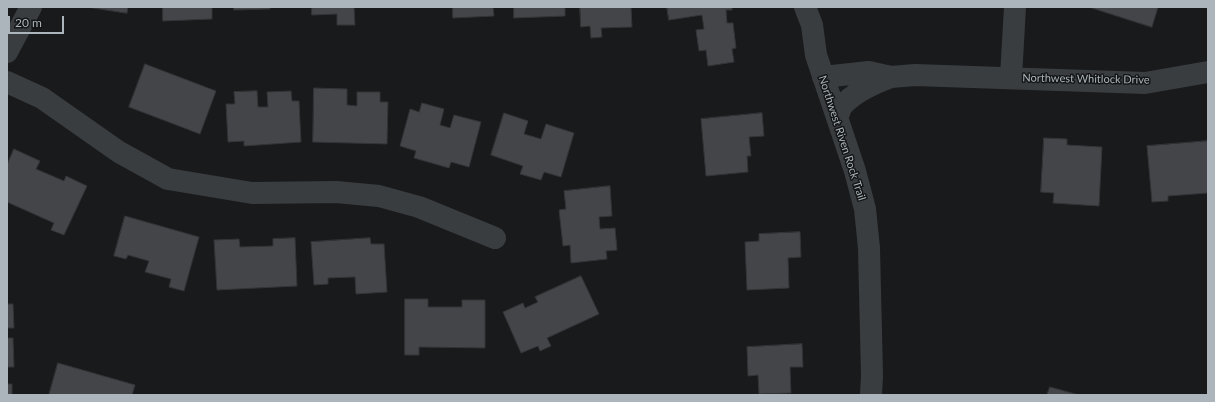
<!DOCTYPE html>
<html>
<head>
<meta charset="utf-8">
<style>
	body { margin:0 }
	#map { position:relative; width:1215px; height:402px; overflow:hidden; background:#191a1b; font-family:Lato,sans-serif }
	canvas { display:block }
	.frame { position:absolute; inset:0; border:8px solid #abb5bb; pointer-events:none }
	.scale { position:absolute; left:8px; top:16px; width:56px; height:18px; box-sizing:border-box; border:2px solid #abb5bb; border-top:0; padding-left:5px; font-size:12px; line-height:14px; white-space:nowrap; color:#abb5bb; -webkit-text-stroke:3px #141516; paint-order:stroke }
</style>
</head>
<body>
<div id="map">
<canvas width="1215" height="402"></canvas>
<div class="frame"></div>
<div class="scale">20 m</div>
</div>
<script>
const g = document.querySelector('canvas').getContext('2d');
g.lineJoin = 'round';
function fillPath(path, color) {
  g.fillStyle = color;
  g.fill(path, 'evenodd');
}
function trace(path, color, width, dash) {
  g.strokeStyle = color;
  g.lineWidth = width;
  g.lineCap = dash ? 'butt' : 'round';
  g.setLineDash(dash || []);
  g.stroke(path);
}
function drawText(font, color, halo, rows, align = 'center') {
  g.font = font + ' Lato,sans-serif';
  g.lineWidth = 3;
  g.setLineDash([]);
  g.textBaseline = 'middle';
  g.strokeStyle = halo;
  g.fillStyle = color;
  for (const [text, x, y, turn = 0] of rows) {
    g.save();
    g.translate(x, y);
    g.rotate((+turn || 0) * Math.PI / 180);
    g.textAlign = isNaN(turn) ? turn : align;
    if (halo) g.strokeText(text, 0, 0);
    g.fillText(text, 0, 0);
    g.restore();
  }
}
const building = new Path2D(`
	M 87,7 L 128,7 L 127,13 Z
	M 163,7 L 212,7 L 212,19 L 163,21 Z
	M 234,7 L 270,7 L 270,9 L 234,10 Z
	M 312,7 L 354,7 L 355,25 L 337,25 L 337,14 L 312,15 Z
	M 453,7 L 493,7 L 494,16 L 453,18 Z
	M 514,7 L 565,7 L 565,16 L 514,18 Z
	M 580,7 L 631,7 L 632,27 L 601,28 L 602,37 L 591,38 L 590,26 L 581,27 Z
	M 667,7 L 732,7 L 732,10 L 726,10 L 727,23 L 733,23 L 736,48 L 732,49 L 734,62 L 708,66 L 706,50 L 699,51 L 696,30 L 704,29 L 702,15 L 669,20 Z
	M 1089,7 L 1158,7 L 1152,27 Z
	M 145,64 L 216,91 L 200,134 L 129,107 Z
	M 314,88 L 347,89 L 347,105 L 357,106 L 357,92 L 380,92 L 380,102 L 388,102 L 387,144 L 313,142 Z
	M 257,91 L 258,107 L 268,107 L 267,92 L 291,91 L 292,101 L 299,101 L 301,142 L 244,146 L 244,141 L 228,142 L 226,104 L 235,104 L 234,92 Z
	M 422,103 L 444,109 L 440,125 L 450,128 L 454,115 L 481,122 L 469,167 L 451,162 L 449,168 L 414,158 L 416,151 L 400,146 L 410,109 L 419,112 Z
	M 504,113 L 528,121 L 524,134 L 541,139 L 546,124 L 574,133 L 561,177 L 544,172 L 541,180 L 520,174 L 523,166 L 491,155 Z
	M 762,113 L 764,136 L 749,137 L 751,156 L 747,156 L 748,172 L 706,176 L 701,119 Z
	M 1044,138 L 1067,139 L 1067,145 L 1102,147 L 1099,206 L 1053,203 L 1054,193 L 1041,192 Z
	M 1208,141 L 1208,193 L 1168,196 L 1168,201 L 1152,202 L 1147,146 Z
	M 14,149 L 40,161 L 36,169 L 64,181 L 66,176 L 87,186 L 64,235 L 51,230 L 54,223 L 7,202 L 7,165 Z
	M 610,186 L 612,216 L 599,217 L 600,229 L 615,228 L 617,250 L 606,251 L 607,259 L 571,263 L 570,245 L 563,246 L 559,210 L 566,209 L 564,191 Z
	M 125,216 L 199,237 L 184,291 L 169,287 L 171,279 L 145,272 L 149,261 L 128,255 L 126,259 L 114,256 Z
	M 800,232 L 801,257 L 788,258 L 789,288 L 747,290 L 745,242 L 759,241 L 759,234 Z
	M 295,238 L 297,286 L 217,290 L 214,240 L 239,239 L 240,247 L 273,246 L 273,239 Z
	M 370,238 L 371,244 L 384,244 L 387,292 L 356,294 L 355,277 L 328,278 L 328,284 L 314,285 L 311,242 Z
	M 581,276 L 599,314 L 547,338 L 551,346 L 540,351 L 538,346 L 521,353 L 503,312 L 523,303 L 525,308 L 538,302 L 535,297 Z
	M 405,299 L 428,299 L 428,307 L 462,307 L 462,300 L 485,300 L 485,348 L 419,347 L 419,355 L 405,355 Z
	M 7,304 L 13,304 L 14,328 L 7,328 Z
	M 7,338 L 13,338 L 14,367 L 7,367 Z
	M 802,344 L 803,367 L 790,367 L 791,393 L 759,394 L 758,375 L 748,376 L 747,347 Z
	M 58,363 L 135,385 L 132,395 L 49,395 Z
	M 7,384 L 12,384 L 12,395 L 7,395 Z
	M 1050,387 L 1079,395 L 1047,395 Z`);
fillPath(building, '#434548');
trace(building, '#333437', 1);
trace(new Path2D(`
	M 805,7 L 812,25 L 816,55 L 855,171 L 865,209 L 869,248 L 872,376 L 871,395
	M 7,52 L 31,7
	M 823,77 L 869,72 L 891,77 L 915,75 L 1145,83 L 1208,72
	M 1011,77 L 1015,7
	M 7,82 L 42,98 L 119,152 L 168,179 L 252,193 L 336,192 L 379,196 L 419,207 L 495,238
	M 837,118 C 839,114 840,109 842,106 C 853,93 875,83 891,77`), '#3a3d40', 22);
drawText('11px', '#abb5bb', '#141516', [
	["Northwest Whitlock Drive",1086,79,1],
	["Northwest Riven Rock Trail",842,138,72]
]);
</script>
</body>
</html>
